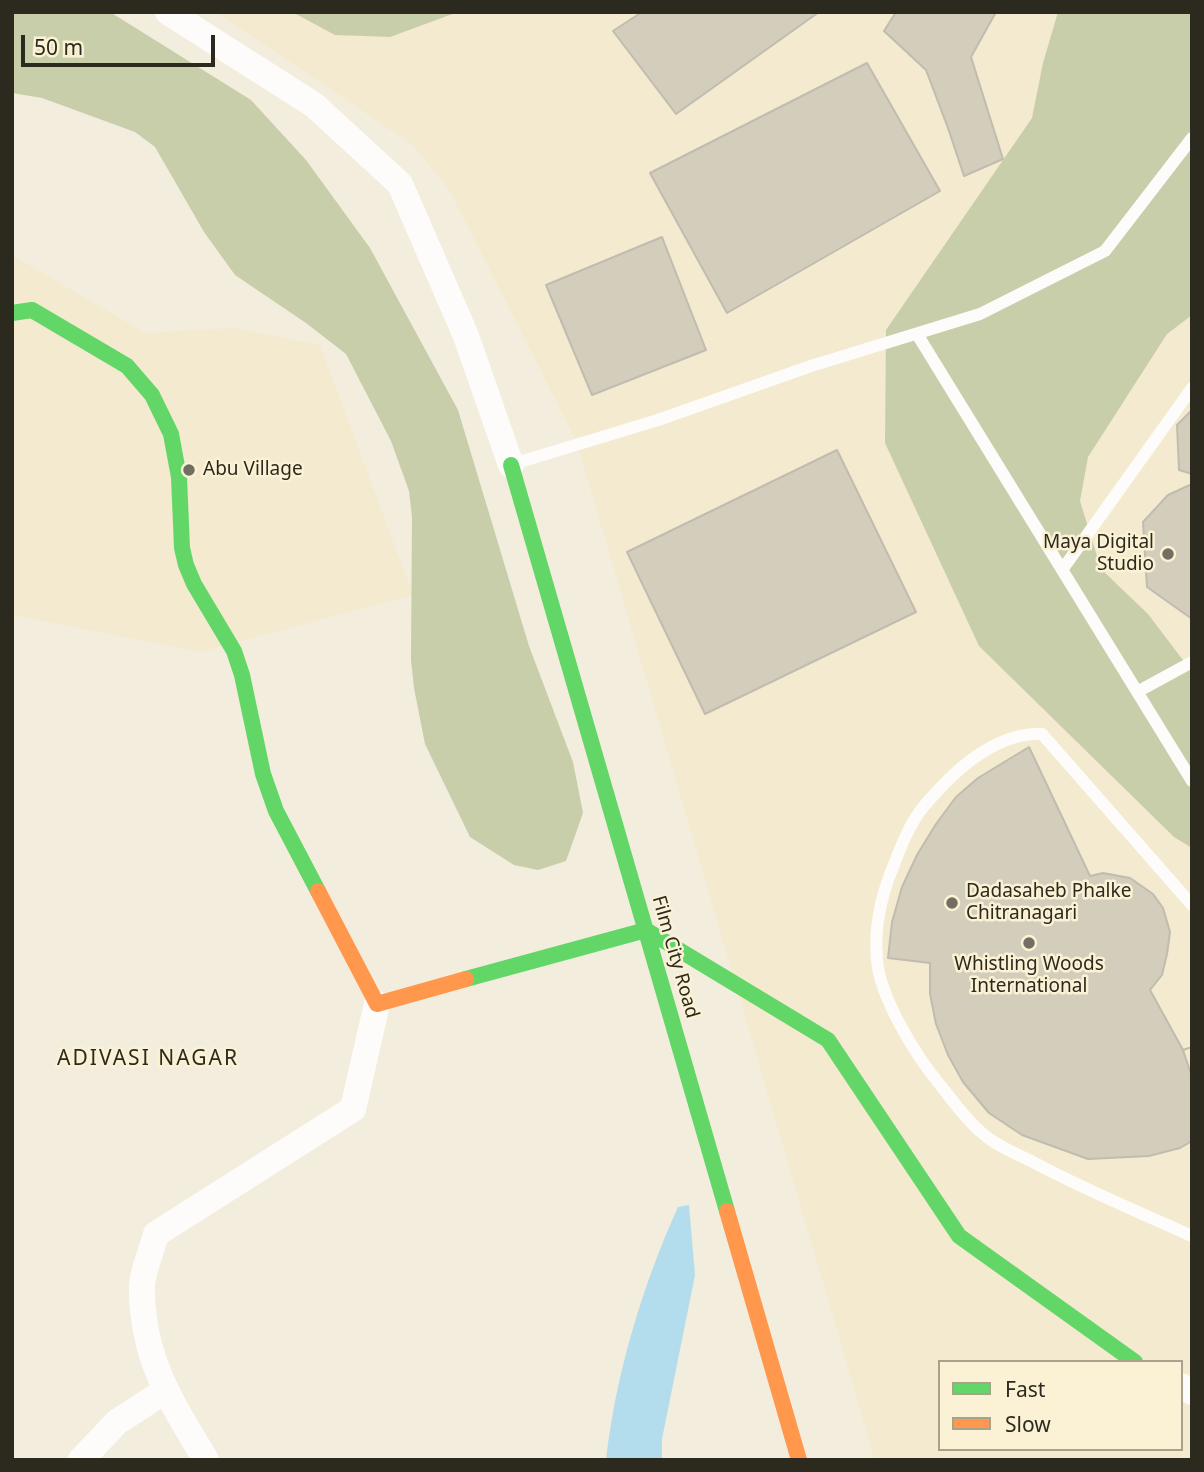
<!DOCTYPE html>
<html>
<head>
<meta charset="utf-8">
<style>
	body { margin:0 }
	#map { position:relative; width:1204px; height:1472px; overflow:hidden; background:#f3eddd; font-family:"Noto Sans",sans-serif }
	canvas { display:block }
	.frame { position:absolute; inset:0; border:14px solid #2c291e; pointer-events:none }
	.legend { position:absolute; left:938px; top:1360px; width:245px; height:91px; box-sizing:border-box; background:#fbf2d5; border:2px solid #a8a28c; margin:0; padding:9px 12px; list-style:none; font-size:21px; color:#2c291e }
	.legend li { display:flex; align-items:center; gap:14px; height:35px }
	.legend b { width:35px; border:2px solid #a8a28c }
	.scale { position:absolute; left:21px; top:35px; width:194px; height:32px; box-sizing:border-box; border:4px solid #2c291e; border-top:0; padding-left:9px; font-size:21px; line-height:24px; white-space:nowrap; color:#2c291e; -webkit-text-stroke:5px #fbf2d5; paint-order:stroke }
</style>
</head>
<body>
<div id="map">
<canvas width="1204" height="1472"></canvas>
<div class="frame"></div>
<ul class="legend">
<li><b style="height:9px;background:#63d668"></b>Fast</li>
<li><b style="height:9px;background:#ff974d"></b>Slow</li>
</ul>
<div class="scale">50 m</div>
</div>
<script>
const g = document.querySelector('canvas').getContext('2d');
g.lineJoin = 'round';
function fillPath(path, color) {
  g.fillStyle = color;
  g.fill(path, 'evenodd');
}
function trace(path, color, width, dash) {
  g.strokeStyle = color;
  g.lineWidth = width;
  g.lineCap = dash ? 'butt' : 'round';
  g.setLineDash(dash || []);
  g.stroke(path);
}
function drawText(font, color, halo, rows, align = 'center') {
  g.font = font + ' "Noto Sans",sans-serif';
  g.lineWidth = 5;
  g.setLineDash([]);
  g.textBaseline = 'middle';
  g.strokeStyle = halo;
  g.fillStyle = color;
  for (const [text, x, y, turn = 0] of rows) {
    g.save();
    g.translate(x, y);
    g.rotate((+turn || 0) * Math.PI / 180);
    g.textAlign = isNaN(turn) ? turn : align;
    if (halo) g.strokeText(text, 0, 0);
    g.fillText(text, 0, 0);
    g.restore();
  }
}
fillPath(new Path2D(`
	M 216,12 L 1192,12 L 1192,1460 L 875,1460 L 577,443 L 450,191 L 413,145 ZM 940,1362 L 1181,1362 L 1181,1449 L 940,1449 Z
	M 12,255 L 145,333 L 233,328 L 320,345 L 413,595 L 200,652 L 12,615 Z`), '#f3eacf');
fillPath(new Path2D(`
	M 12,12 L 110,12 L 251,100 L 306,160 L 370,248 L 458,410 L 529,646 L 573,762 L 583,813 L 566,861 L 538,870 L 514,865 L 470,837 L 425,744 L 414,688 L 411,660 L 412,517 L 409,491 L 391,441 L 346,354 L 306,323 L 235,275 L 204,232 L 155,147 L 135,132 L 42,98 L 12,93 Z
	M 292,12 L 458,12 L 390,37 L 335,35 Z
	M 1058,12 L 1192,12 L 1192,315 L 1167,334 L 1088,457 L 1080,501 L 1101,569 L 1148,614 L 1192,672 L 1192,848 L 1174,837 L 979,646 L 885,443 L 886,330 L 1032,118 L 1043,63 Z`), '#c8ceaa');
fillPath(new Path2D(`
	M 689,1205 L 695,1275 L 662,1439 L 662,1460 L 606,1460 C 616,1373 642,1287 678,1207 Z`), '#b3dcec');
const building = new Path2D(`
	M 642,12 L 819,12 L 676,114 L 613,31 Z
	M 896,12 L 996,12 L 971,57 L 1003,159 L 964,176 L 948,128 L 926,70 L 884,31 Z
	M 867,63 L 940,191 L 727,313 L 650,173 Z
	M 662,237 L 706,350 L 592,395 L 546,285 Z
	M 1192,410 L 1192,474 L 1179,470 L 1177,425 Z
	M 837,450 L 916,612 L 705,714 L 627,552 Z
	M 1192,484 L 1192,619 L 1147,587 L 1143,522 L 1168,495 Z
	M 1029,747 L 1090,876 L 1103,873 L 1130,878 L 1153,894 L 1163,908 L 1170,932 L 1167,954 L 1162,975 L 1150,990 L 1183,1050 L 1192,1047 L 1192,1141 L 1180,1148 L 1149,1156 L 1088,1159 L 1022,1135 L 989,1113 L 963,1082 L 948,1055 L 936,1024 L 930,994 L 930,963 L 888,958 L 892,922 L 902,887 L 917,855 L 936,824 L 956,797 L 978,778 Z
	M 1192,1047 L 1192,1077 L 1183,1050 Z`);
fillPath(building, '#d3cdbb');
trace(building, '#c0bcaf', 2);
trace(new Path2D(`
	M 917,334 L 1192,781
	M 513,464 L 658,420 L 811,366 L 980,314 L 1105,251 L 1192,138
	M 1062,570 L 1192,388
	M 1137,692 L 1192,662
	M 1192,905 L 1042,734 C 994,732 953,772 924,806 C 910,823 901,846 893,867 C 881,896 874,928 877,960 C 880,998 916,1056 941,1086 C 955,1104 972,1127 991,1140 C 1004,1149 1019,1155 1033,1162 C 1085,1190 1139,1212 1192,1236`), '#fdfcfa', 12);
trace(new Path2D(`
	M 168,12 L 314,105 L 400,184 L 466,336 L 511,465
	M 1181,1386 L 1192,1392
	M 81,1460 L 117,1422 L 165,1391
	M 206,1460 C 171,1402 141,1356 142,1286 C 143,1269 152,1250 156,1234 L 353,1109 L 377,1004`), '#fdfcfa', 26);
trace(new Path2D(`
	M 12,313 L 32,310 L 127,366 L 152,395 L 171,434 L 179,477 L 182,548 L 186,565 L 194,584 L 234,651 L 242,675 L 263,774 L 276,811 L 318,891
	M 511,465 L 727,1211
	M 466,979 L 646,930 L 828,1040 L 959,1236 L 1135,1362`), '#63d668', 16);
trace(new Path2D(`
	M 318,891 L 377,1004 L 466,979
	M 727,1211 L 799,1460`), '#ff974d', 16);
for (const [x, y, r, color] of [
	[189,470,7,"#726e61"],
	[1168,554,7,"#726e61"],
	[952,903,7,"#726e61"],
	[1029,943,7,"#726e61"]
]) {
  const dot = new Path2D();
  dot.arc(x, y, r, 0, 2 * Math.PI);
  g.fillStyle = color;
  g.fill(dot);
  trace(dot, '#fbf2d5', 2.5);
}
drawText('19px', '#2c291e', '#fbf2d5', [
	["Abu Village",203,470],
	["Maya Digital",1154,543,"right"],
	["Studio",1154,565,"right"],
	["Dadasaheb Phalke",966,892],
	["Chitranagari",966,914],
	["Whistling Woods",1029,965,"center"],
	["International",1029,987,"center"]
], 'left');
drawText('19px', '#2c291e', '#fbf2d5', [
	["Film City Road",675,957,74]
]);
g.letterSpacing = '2px';
drawText('21px', '#2c291e', '#fbf2d5', [
	["ADIVASI NAGAR",148,1059]
]);
g.letterSpacing = '0px';
</script>
</body>
</html>
